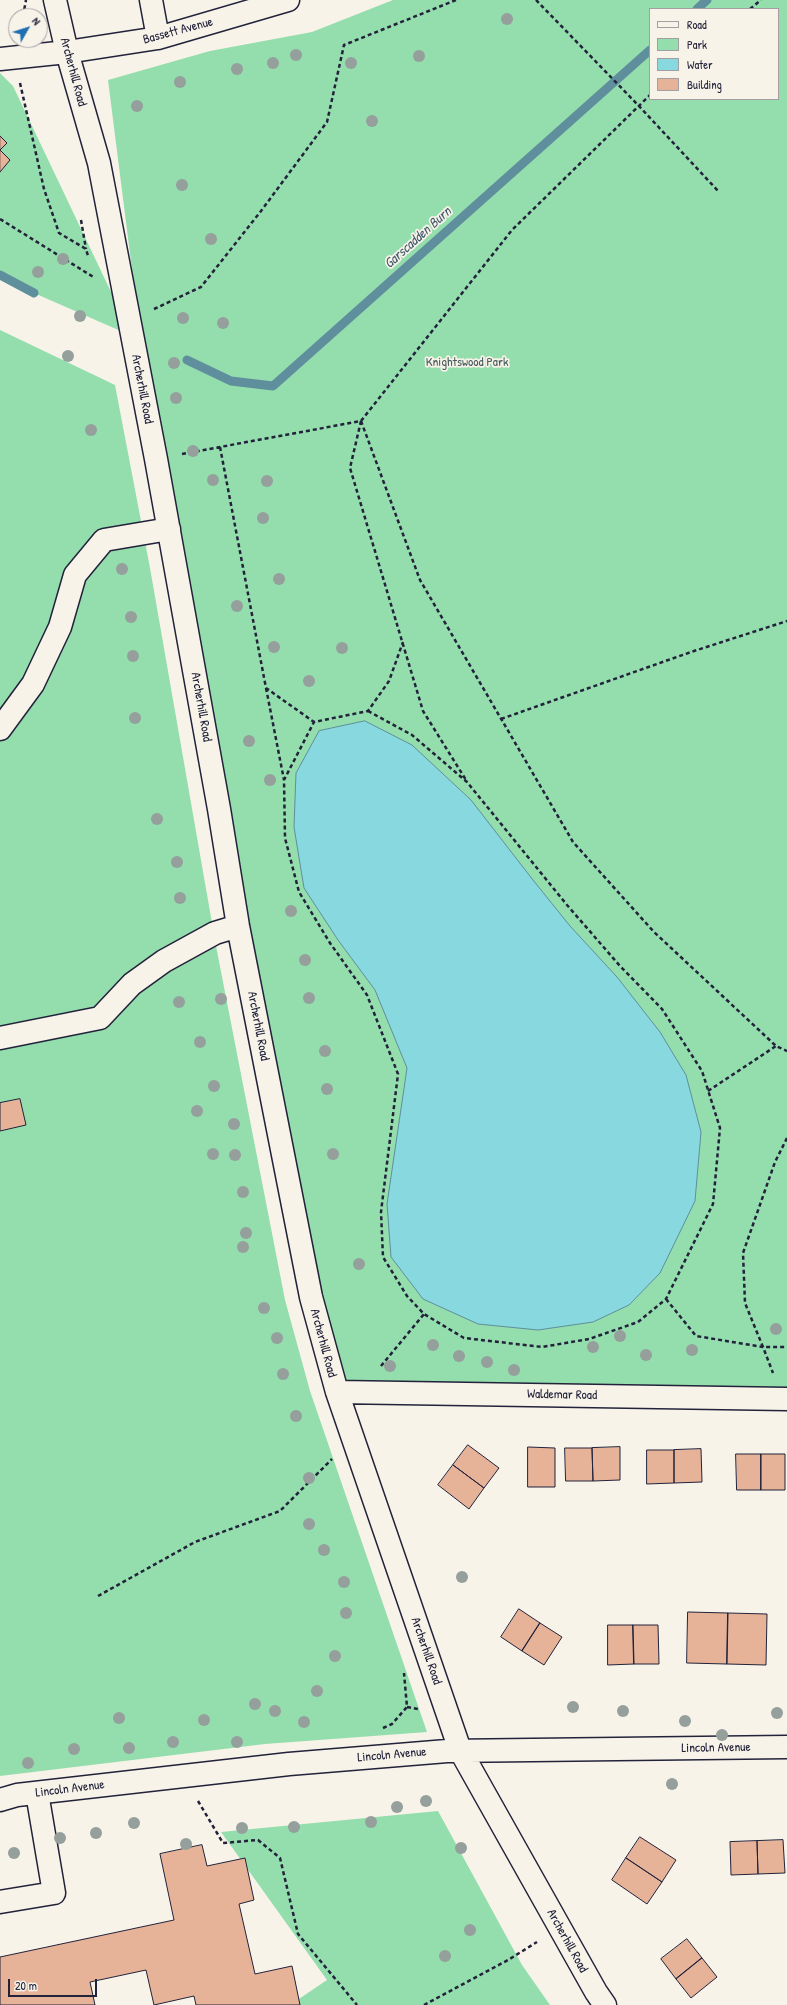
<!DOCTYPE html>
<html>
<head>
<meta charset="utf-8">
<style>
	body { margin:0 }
	#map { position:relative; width:787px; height:2005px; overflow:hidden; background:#f7f3e8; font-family:"Patrick Hand",sans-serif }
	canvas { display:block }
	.legend { position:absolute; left:649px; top:8px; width:130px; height:92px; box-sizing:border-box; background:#f7f3e8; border:1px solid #a29fa3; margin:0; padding:5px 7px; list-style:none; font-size:12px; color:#22223b }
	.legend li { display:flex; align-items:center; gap:8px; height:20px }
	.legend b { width:20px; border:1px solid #a29fa3 }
	.north { position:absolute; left:8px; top:8px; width:40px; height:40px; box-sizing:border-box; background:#f7f3e8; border:1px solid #a29fa3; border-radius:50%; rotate:51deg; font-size:11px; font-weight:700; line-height:16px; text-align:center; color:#22223b }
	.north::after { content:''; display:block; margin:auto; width:14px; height:18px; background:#1f6fb2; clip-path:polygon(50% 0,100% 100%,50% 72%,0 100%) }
	.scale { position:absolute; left:8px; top:1979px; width:89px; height:18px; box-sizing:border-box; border:2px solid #22223b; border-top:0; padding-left:5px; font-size:12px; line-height:14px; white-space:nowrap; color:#22223b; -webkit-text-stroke:3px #f7f3e8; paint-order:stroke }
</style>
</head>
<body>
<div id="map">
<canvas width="787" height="2005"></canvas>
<ul class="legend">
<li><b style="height:5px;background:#f7f3e8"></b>Road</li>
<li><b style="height:11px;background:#94ddad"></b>Park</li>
<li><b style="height:11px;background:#87d8df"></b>Water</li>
<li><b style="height:11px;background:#e6b399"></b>Building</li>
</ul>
<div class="north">N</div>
<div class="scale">20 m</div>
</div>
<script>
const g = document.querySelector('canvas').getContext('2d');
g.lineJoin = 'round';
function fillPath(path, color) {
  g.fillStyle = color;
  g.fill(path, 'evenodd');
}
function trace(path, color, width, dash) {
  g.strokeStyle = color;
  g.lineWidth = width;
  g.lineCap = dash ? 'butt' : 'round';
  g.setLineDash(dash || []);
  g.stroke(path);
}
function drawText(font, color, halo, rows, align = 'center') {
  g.font = font + ' "Patrick Hand",sans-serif';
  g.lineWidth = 3.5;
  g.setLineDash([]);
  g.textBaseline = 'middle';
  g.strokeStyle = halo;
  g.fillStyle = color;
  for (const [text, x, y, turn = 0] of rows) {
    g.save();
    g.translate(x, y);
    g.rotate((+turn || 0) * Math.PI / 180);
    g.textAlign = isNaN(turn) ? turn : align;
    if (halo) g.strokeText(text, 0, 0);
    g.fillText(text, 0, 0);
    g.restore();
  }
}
fillPath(new Path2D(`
	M 393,0 L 787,0 L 787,1399 L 337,1392 L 156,459 L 108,80 L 210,51 L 312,32 ZM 650,9 L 778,9 L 778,99 L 650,99 Z
	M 0,73 L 13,86 L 132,336 L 34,293 L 0,275 Z
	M 0,330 L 115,385 L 150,568 L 216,946 L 285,1300 L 310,1391 L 427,1732 L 265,1744 L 0,1776 Z
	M 438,1811 L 522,1965 L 550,2005 L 290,2005 L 327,1980 L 221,1832 Z`), '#94ddad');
const water = new Path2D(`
	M 365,721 L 412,745 L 471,800 L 533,880 L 570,926 L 617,977 L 660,1032 L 686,1075 L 701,1132 L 695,1201 L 660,1273 L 629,1305 L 593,1322 L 538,1330 L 478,1324 L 423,1299 L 391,1257 L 387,1204 L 407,1068 L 375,990 L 338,940 L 304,888 L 294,827 L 296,773 L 319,731 Z`);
fillPath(water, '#87d8df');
trace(water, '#5f8f9d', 1);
trace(new Path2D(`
	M 697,9 L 707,0
	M 0,275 L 34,293
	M 187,360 L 231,381 L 273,386 L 650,50`), '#5f8f9d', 9);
const building = new Path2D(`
	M 0,136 L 7,143 L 0,150 L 10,160 L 0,172 Z
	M 20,1099 L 26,1125 L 0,1131 L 0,1103 Z
	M 468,1445 L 499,1468 L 484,1488 L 453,1465 Z
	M 528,1447 L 555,1448 L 555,1487 L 528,1487 Z
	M 620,1447 L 620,1480 L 593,1481 L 592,1448 Z
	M 565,1448 L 592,1448 L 593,1481 L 566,1481 Z
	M 701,1449 L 702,1482 L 674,1483 L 674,1450 Z
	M 647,1450 L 674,1450 L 674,1483 L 647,1484 Z
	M 736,1454 L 761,1454 L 761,1490 L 737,1490 Z
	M 761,1454 L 785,1454 L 785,1490 L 761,1490 Z
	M 453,1465 L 484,1488 L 469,1509 L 438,1485 Z
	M 519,1609 L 540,1623 L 522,1651 L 501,1637 Z
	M 688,1612 L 728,1613 L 727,1664 L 687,1663 Z
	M 728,1613 L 767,1614 L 766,1665 L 727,1664 Z
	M 540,1623 L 562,1637 L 544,1665 L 522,1651 Z
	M 608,1625 L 633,1625 L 634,1664 L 608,1665 Z
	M 633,1625 L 658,1625 L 659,1664 L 634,1664 Z
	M 640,1837 L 676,1860 L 662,1882 L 626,1858 Z
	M 783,1840 L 785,1873 L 758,1874 L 757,1841 Z
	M 757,1841 L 758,1874 L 731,1875 L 730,1842 Z
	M 202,1845 L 207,1866 L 245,1858 L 254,1900 L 239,1904 L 255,1974 L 292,1966 L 300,2005 L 196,2005 L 194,1996 L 154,2005 L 146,1970 L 90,1982 L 95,2005 L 0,2005 L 0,1957 L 174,1920 L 160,1854 Z
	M 626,1858 L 662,1882 L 647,1904 L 612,1880 Z
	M 687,1939 L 702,1958 L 676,1979 L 661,1959 Z
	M 702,1958 L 717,1977 L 691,1998 L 676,1979 Z`);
fillPath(building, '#e6b399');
trace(building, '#22223b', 1);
const minor = new Path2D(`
	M 55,0 L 67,52 L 99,163 L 156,459 L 219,809 L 238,926 L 311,1297 L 337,1392 L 460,1750 L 596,1992 L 605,2005
	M 151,0 L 158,38
	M 0,59 L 67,52 L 158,38 L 288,0
	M 0,729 L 33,684 L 60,627 L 75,575 L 104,540 L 169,529
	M 0,1038 L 100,1018 L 132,984 L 164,961 L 215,933 L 238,926
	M 337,1392 L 787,1399
	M 0,1800 L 17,1795 L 289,1764 L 447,1751 L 787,1747
	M 0,1902 L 54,1893 L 37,1793`);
trace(minor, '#22223b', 25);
trace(new Path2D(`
	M 536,0 L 638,105 L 719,192
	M 750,9 L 761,0
	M 23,16 L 26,0
	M 20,83 L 44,189 L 59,233 L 86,249 L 88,256
	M 0,219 L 95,278
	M 81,220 L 86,249
	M 154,309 L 201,287 L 261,211 L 327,122 L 344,45 L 456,0
	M 361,421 L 420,580 L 573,842 L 654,932 L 776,1046 L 787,1051
	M 361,421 L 350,468 L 423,711 L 466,780
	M 220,447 L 266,688 L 314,722
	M 182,454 L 361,421 L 512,230 L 650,95
	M 266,688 L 284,780
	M 368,711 L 412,735 L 467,782 L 567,905 L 620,966 L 662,1009 L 702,1071 L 720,1128 L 713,1204 L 666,1299 L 638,1322 L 589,1339 L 542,1347 L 464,1338 L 424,1314 L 407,1296 L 383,1257 L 381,1212 L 398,1074 L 367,995 L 330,943 L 299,892 L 285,838 L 284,780 L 314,722 L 368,711 L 389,681 L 403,642
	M 501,719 L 691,652 L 787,621
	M 708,1091 L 776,1046
	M 787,1138 L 775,1162 L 743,1253 L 745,1303 L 763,1347 L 787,1347
	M 666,1299 L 696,1336 L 763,1347 L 773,1373
	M 381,1366 L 424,1314
	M 98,1596 L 195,1542 L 280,1511 L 332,1459
	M 407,1707 L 418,1709
	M 383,1728 L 392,1724 L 407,1707 L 404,1673
	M 198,1801 L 223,1843 L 258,1840 L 280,1858 L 298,1934 L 357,2005
	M 424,2005 L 508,1960 L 537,1942`), '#22223b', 2.5, [4, 3]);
trace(minor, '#f7f3e8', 22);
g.fillStyle = '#959f9c';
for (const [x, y] of [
	[507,19],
	[296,55],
	[419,56],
	[273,63],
	[351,63],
	[237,69],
	[180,82],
	[137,106],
	[372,121],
	[182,185],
	[211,239],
	[63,259],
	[38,272],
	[80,316],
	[183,318],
	[223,323],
	[68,356],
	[174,363],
	[176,398],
	[91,430],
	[193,451],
	[213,480],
	[267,481],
	[263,518],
	[122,569],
	[279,579],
	[237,606],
	[131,617],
	[274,647],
	[342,648],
	[133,656],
	[309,681],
	[135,718],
	[249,741],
	[270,780],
	[157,819],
	[177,862],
	[180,898],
	[291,911],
	[305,960],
	[309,998],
	[221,999],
	[179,1002],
	[200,1042],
	[325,1051],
	[214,1086],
	[327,1089],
	[197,1111],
	[234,1124],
	[213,1154],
	[333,1154],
	[235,1155],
	[243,1192],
	[246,1233],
	[243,1247],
	[359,1264],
	[264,1308],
	[776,1329],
	[620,1336],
	[277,1338],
	[433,1345],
	[593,1347],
	[692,1350],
	[646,1355],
	[459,1356],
	[487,1362],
	[390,1366],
	[514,1370],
	[283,1374],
	[296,1416],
	[309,1478],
	[309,1524],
	[324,1550],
	[462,1577],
	[344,1582],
	[346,1613],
	[335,1656],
	[317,1691],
	[255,1704],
	[573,1707],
	[275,1711],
	[623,1711],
	[777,1713],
	[119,1718],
	[204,1720],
	[685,1721],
	[304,1722],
	[722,1735],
	[173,1742],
	[237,1742],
	[129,1748],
	[74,1749],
	[28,1763],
	[672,1784],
	[426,1801],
	[397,1807],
	[371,1822],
	[134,1823],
	[294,1827],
	[242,1828],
	[96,1833],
	[60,1838],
	[186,1844],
	[461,1848],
	[14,1853],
	[470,1930],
	[445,1956]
]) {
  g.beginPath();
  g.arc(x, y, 6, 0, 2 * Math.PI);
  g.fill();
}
drawText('13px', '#22223b', '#f7f3e8', [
	["Bassett Avenue",178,31,-15],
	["Archerhill Road",73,72,75],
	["Archerhill Road",142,389,79],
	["Archerhill Road",201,707,80],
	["Archerhill Road",258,1026,79],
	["Archerhill Road",323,1343,75],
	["Waldemar Road",562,1395,1],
	["Archerhill Road",426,1651,71],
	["Lincoln Avenue",716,1748,-1],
	["Lincoln Avenue",392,1755,-5],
	["Lincoln Avenue",70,1789,-7],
	["Archerhill Road",567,1941,61]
]);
drawText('13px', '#445a5d', '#f7f3e8', [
	["Knightswood Park",467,363]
]);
drawText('italic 14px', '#40596c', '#f7f3e8', [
	["Garscadden Burn",418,238,-42]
]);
</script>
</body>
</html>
